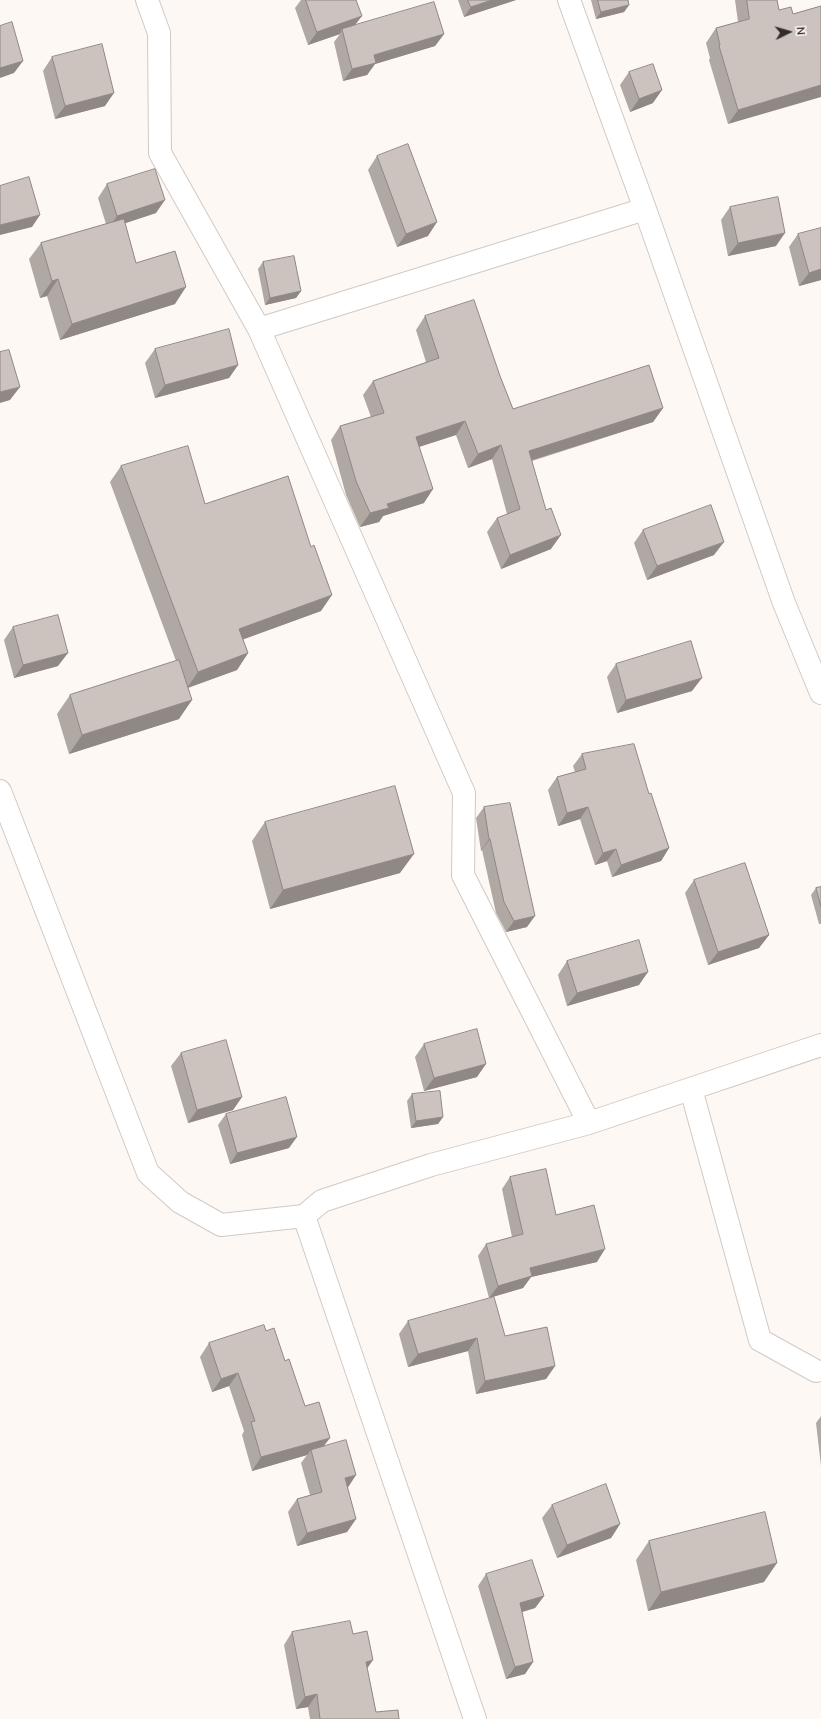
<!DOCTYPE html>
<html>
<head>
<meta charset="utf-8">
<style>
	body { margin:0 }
	#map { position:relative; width:821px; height:1719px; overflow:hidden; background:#fef8f5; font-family:Mulish,sans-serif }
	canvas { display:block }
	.north { position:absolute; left:769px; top:12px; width:40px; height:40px; -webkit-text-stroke:3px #fef8f5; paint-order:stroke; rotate:85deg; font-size:11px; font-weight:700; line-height:16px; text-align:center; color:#322e2c }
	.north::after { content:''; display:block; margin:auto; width:14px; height:18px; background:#322e2c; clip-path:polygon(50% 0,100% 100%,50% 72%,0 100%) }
</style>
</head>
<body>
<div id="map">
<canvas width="821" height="1719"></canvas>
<div class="north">N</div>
</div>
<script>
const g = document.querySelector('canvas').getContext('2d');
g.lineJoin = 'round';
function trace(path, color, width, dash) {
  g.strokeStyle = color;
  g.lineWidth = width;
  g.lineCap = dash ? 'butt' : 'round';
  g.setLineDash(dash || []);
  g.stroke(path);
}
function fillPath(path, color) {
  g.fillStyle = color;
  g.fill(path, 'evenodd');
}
const minor = new Path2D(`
	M 147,0 L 159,33 L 160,153 L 259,329 L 464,793 L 463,875 L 589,1123
	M 569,0 L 645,209 L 784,603 L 821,693
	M 259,329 L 645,209
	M 0,791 L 148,1173 L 180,1202 L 221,1225 L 304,1216 L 322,1201 L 431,1165 L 589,1123 L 821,1045
	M 691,1089 L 760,1340 L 816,1371
	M 304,1216 L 475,1719`);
trace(minor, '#d2c9c3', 24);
trace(minor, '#fff', 22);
fillPath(new Path2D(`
	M 301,0 L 356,0 L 354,26 L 444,34 L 435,46 L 375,64 L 367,75 L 343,81 L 334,42 L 340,34 L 308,45 L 295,8 Z
	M 458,0 L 516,0 L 464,17 Z
	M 591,0 L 628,0 L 629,5 L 624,12 L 596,19 Z
	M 735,0 L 777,0 L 779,10 L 793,14 L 821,6 L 728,124 L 709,60 L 710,58 L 706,43 L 716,28 L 738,22 Z
	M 52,57 L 105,106 L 55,119 L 43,71 Z
	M 629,72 L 653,103 L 630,112 L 620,85 Z
	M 377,156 L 428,236 L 397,247 L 368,170 Z
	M 107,184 L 156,213 L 125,223 L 136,263 L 175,304 L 60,340 L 47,296 L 40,298 L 29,259 L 41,243 L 106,224 L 98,198 Z
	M 730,207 L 776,246 L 728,256 L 721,220 Z
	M 798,234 L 821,280 L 799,286 L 789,247 Z
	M 263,262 L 301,291 L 296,298 L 265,305 L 258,269 Z
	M 425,316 L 500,376 L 513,409 L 663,408 L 653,422 L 532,461 L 551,549 L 501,569 L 487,532 L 497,518 L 507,514 L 492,459 L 468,468 L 456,435 L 419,447 L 424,503 L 383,516 L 379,522 L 360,527 L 346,495 L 331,440 L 340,426 L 371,417 L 363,395 L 373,381 L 426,362 L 416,330 Z
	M 155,349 L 238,365 L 229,378 L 155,398 L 145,363 Z
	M 121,466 L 205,504 L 321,611 L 243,639 L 248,653 L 237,670 L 188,688 L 179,719 L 69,754 L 57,714 L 70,695 L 176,661 L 110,482 Z
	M 643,530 L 714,555 L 647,580 L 634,543 Z
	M 13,627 L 58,666 L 14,678 L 4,640 Z
	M 616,664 L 692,691 L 617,713 L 607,677 Z
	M 582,754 L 649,794 L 669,848 L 661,861 L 612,877 L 607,861 L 595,865 L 580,819 L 558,826 L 548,790 L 557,777 L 575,772 L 573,766 Z
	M 484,807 L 527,927 L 506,932 L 496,913 L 482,850 L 481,851 L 476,818 Z
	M 265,822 L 400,873 L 270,909 L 252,841 Z
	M 694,880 L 769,935 L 759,948 L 708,965 L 685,893 Z
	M 821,887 L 821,924 L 819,924 L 811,895 L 816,888 Z
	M 567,961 L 639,985 L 567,1006 L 558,975 Z
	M 424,1044 L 477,1077 L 424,1091 L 415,1057 Z
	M 181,1053 L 242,1097 L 233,1110 L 188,1123 L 171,1066 Z
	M 412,1094 L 443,1117 L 438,1124 L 411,1128 L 407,1101 Z
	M 226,1114 L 289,1148 L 230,1164 L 218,1125 Z
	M 510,1177 L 556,1215 L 597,1262 L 531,1277 L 523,1288 L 489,1298 L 478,1256 L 486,1244 L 512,1237 L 502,1189 Z
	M 408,1321 L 505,1336 L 555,1366 L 546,1379 L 476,1394 L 468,1351 L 408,1367 L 399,1334 Z
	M 266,1331 L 305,1406 L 324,1446 L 347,1488 L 356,1519 L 347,1532 L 297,1546 L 288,1512 L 297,1499 L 310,1495 L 301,1463 L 307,1455 L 252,1471 L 242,1435 L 244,1431 L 229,1386 L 212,1392 L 200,1357 L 209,1343 Z
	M 821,1416 L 821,1466 L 816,1423 Z
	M 552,1505 L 620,1524 L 611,1538 L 557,1558 L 542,1518 Z
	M 649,1541 L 764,1582 L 648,1611 L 636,1560 Z
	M 486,1574 L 544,1596 L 535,1608 L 522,1612 L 533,1662 L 525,1674 L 506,1679 L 478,1586 Z
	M 292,1632 L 353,1634 L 367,1668 L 376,1712 L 399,1719 L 310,1719 L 308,1707 L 296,1709 L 284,1645 Z`), '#afa8a3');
fillPath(new Path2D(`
	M 492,0 L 516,0 L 464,17 L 471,7 Z
	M 629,5 L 624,12 L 596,19 L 601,12 Z
	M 362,16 L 352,29 L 342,29 L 340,34 L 308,45 L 317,32 Z
	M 444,34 L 435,46 L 375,64 L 367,75 L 343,81 L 352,69 L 374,55 Z
	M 23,61 L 14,73 L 0,78 L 0,68 Z
	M 821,85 L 821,97 L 728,124 L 738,110 Z
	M 662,90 L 653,103 L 630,112 L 639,99 Z
	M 114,93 L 105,106 L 55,119 L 65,106 Z
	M 165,200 L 156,213 L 108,229 L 117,216 Z
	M 40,215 L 32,227 L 0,235 L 0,225 Z
	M 437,222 L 428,236 L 397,247 L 406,234 Z
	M 785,233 L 776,246 L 728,256 L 738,243 Z
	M 821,269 L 821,280 L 799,286 L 809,273 Z
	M 58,279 L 47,296 L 40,298 L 52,281 Z
	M 186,287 L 175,304 L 60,340 L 72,324 Z
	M 301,291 L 296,298 L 265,305 L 270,298 Z
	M 238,365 L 229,378 L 155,398 L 165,385 Z
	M 20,387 L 10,400 L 0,403 L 0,392 Z
	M 663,408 L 653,422 L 519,464 L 529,451 Z
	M 465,421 L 456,435 L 406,451 L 416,437 Z
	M 501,445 L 492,459 L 468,468 L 478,454 Z
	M 433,489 L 424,503 L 383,516 L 379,522 L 360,527 L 370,513 L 387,504 Z
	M 561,535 L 551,549 L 501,569 L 510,555 Z
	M 724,542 L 714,555 L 647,580 L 657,566 Z
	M 332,595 L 321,611 L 228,645 L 239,629 Z
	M 68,653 L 58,666 L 14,678 L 23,665 Z
	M 248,653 L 237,670 L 187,688 L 198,672 Z
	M 702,678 L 692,691 L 617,713 L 626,700 Z
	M 192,700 L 179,719 L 69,754 L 82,735 Z
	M 588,807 L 580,819 L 558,826 L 567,813 Z
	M 489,839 L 490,839 L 482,850 L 481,851 Z
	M 669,848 L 661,861 L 612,877 L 621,865 Z
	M 616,849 L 607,861 L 595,865 L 603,853 Z
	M 414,854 L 400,873 L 270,909 L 283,890 Z
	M 535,916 L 527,927 L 506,932 L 514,921 Z
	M 769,935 L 759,948 L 708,965 L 718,952 Z
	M 648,972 L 639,985 L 567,1006 L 577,993 Z
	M 486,1064 L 477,1077 L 424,1091 L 434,1078 Z
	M 242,1097 L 233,1110 L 188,1123 L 197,1110 Z
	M 443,1117 L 438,1124 L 411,1128 L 416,1121 Z
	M 297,1137 L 289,1148 L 230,1164 L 237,1153 Z
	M 605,1249 L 597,1262 L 531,1277 L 523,1288 L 489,1298 L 498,1286 L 530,1268 Z
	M 477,1338 L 468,1351 L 408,1367 L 418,1354 Z
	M 555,1366 L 546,1379 L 476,1394 L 485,1381 Z
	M 238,1373 L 229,1386 L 212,1392 L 221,1379 Z
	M 330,1438 L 320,1451 L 311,1450 L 307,1455 L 252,1471 L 261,1457 Z
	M 356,1475 L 347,1489 L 345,1478 Z
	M 356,1519 L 347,1532 L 297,1546 L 307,1533 Z
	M 620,1524 L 611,1538 L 557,1558 L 567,1545 Z
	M 777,1563 L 764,1582 L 648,1611 L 661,1592 Z
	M 544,1596 L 535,1608 L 512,1615 L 520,1603 Z
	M 373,1660 L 364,1673 L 366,1662 Z
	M 533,1662 L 525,1674 L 506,1679 L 515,1667 Z
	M 317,1694 L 308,1707 L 296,1709 L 305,1697 Z`), '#8f8885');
const building = new Path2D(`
	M 306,0 L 356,0 L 362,16 L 317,32 Z
	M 468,0 L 492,0 L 471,7 Z
	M 598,0 L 628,0 L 629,5 L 601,12 Z
	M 747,0 L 777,0 L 779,10 L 791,7 L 793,14 L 821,6 L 821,85 L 738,110 L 719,46 L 720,45 L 716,28 L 749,19 Z
	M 434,2 L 444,34 L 374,55 L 376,63 L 352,69 L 342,29 Z
	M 12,22 L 23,61 L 0,68 L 0,26 Z
	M 102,44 L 114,93 L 65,106 L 52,57 Z
	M 653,64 L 662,90 L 639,99 L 629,72 Z
	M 408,144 L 437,222 L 406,234 L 377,156 Z
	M 155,169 L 165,200 L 117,216 L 107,184 Z
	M 29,177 L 40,215 L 0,225 L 0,186 Z
	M 778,197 L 785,233 L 738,243 L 730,207 Z
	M 124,219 L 136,263 L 175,251 L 186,287 L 72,324 L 58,279 L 52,281 L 41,243 Z
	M 821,228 L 821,269 L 809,273 L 798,234 Z
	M 294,256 L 301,291 L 270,298 L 263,262 Z
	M 474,300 L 500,376 L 513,409 L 649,365 L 663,408 L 529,451 L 546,510 L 551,508 L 561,535 L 510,555 L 497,518 L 520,509 L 501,445 L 478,454 L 465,421 L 416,437 L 433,489 L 387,504 L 389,508 L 370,513 L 356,481 L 340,426 L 384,413 L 373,381 L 439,358 L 425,316 Z
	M 229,329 L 238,365 L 165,385 L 155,349 Z
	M 9,350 L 20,387 L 0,392 L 0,352 Z
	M 188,446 L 205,504 L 288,476 L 311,547 L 314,545 L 332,595 L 239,629 L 248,653 L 198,672 L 121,466 Z
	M 711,505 L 724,542 L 657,566 L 643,530 Z
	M 58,615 L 68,653 L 23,665 L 13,627 Z
	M 691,641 L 702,678 L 626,700 L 616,664 Z
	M 179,660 L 192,700 L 82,735 L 70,695 Z
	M 634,744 L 649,794 L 651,793 L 669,848 L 621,865 L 616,849 L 603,853 L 588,807 L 567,813 L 557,777 L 586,769 L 582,754 Z
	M 395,786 L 414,854 L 283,890 L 265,822 Z
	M 510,803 L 535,916 L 514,921 L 504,902 L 490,839 L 489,839 L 484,807 Z
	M 745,863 L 769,935 L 718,952 L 694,880 Z
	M 821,887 L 821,907 L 816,888 Z
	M 639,940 L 648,972 L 577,993 L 567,961 Z
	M 477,1029 L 486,1064 L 434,1078 L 424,1044 Z
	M 226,1040 L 242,1097 L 197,1110 L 181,1053 Z
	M 440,1091 L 443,1117 L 416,1121 L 412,1094 Z
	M 286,1097 L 297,1137 L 237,1153 L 226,1114 Z
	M 546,1169 L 556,1215 L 594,1205 L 605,1249 L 530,1268 L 532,1276 L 498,1286 L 486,1244 L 523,1234 L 510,1177 Z
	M 494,1297 L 505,1336 L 547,1327 L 555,1366 L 485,1381 L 477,1338 L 418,1354 L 408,1321 Z
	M 264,1325 L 266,1331 L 274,1328 L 285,1361 L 289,1359 L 305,1406 L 319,1402 L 330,1438 L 261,1457 L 251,1422 L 255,1421 L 238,1373 L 221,1379 L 209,1343 Z
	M 346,1440 L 356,1475 L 345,1478 L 356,1519 L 307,1533 L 297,1499 L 322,1492 L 311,1450 Z
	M 606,1484 L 620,1524 L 567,1545 L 552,1505 Z
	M 765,1512 L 777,1563 L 661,1592 L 649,1541 Z
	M 532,1560 L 544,1596 L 520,1603 L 533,1662 L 515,1667 L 486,1574 Z
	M 350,1621 L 353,1634 L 367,1631 L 373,1660 L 366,1662 L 376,1712 L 398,1710 L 399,1719 L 320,1719 L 317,1694 L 305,1697 L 292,1632 Z`);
fillPath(building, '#ccc3be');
trace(building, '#8f8885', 1);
</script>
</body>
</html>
